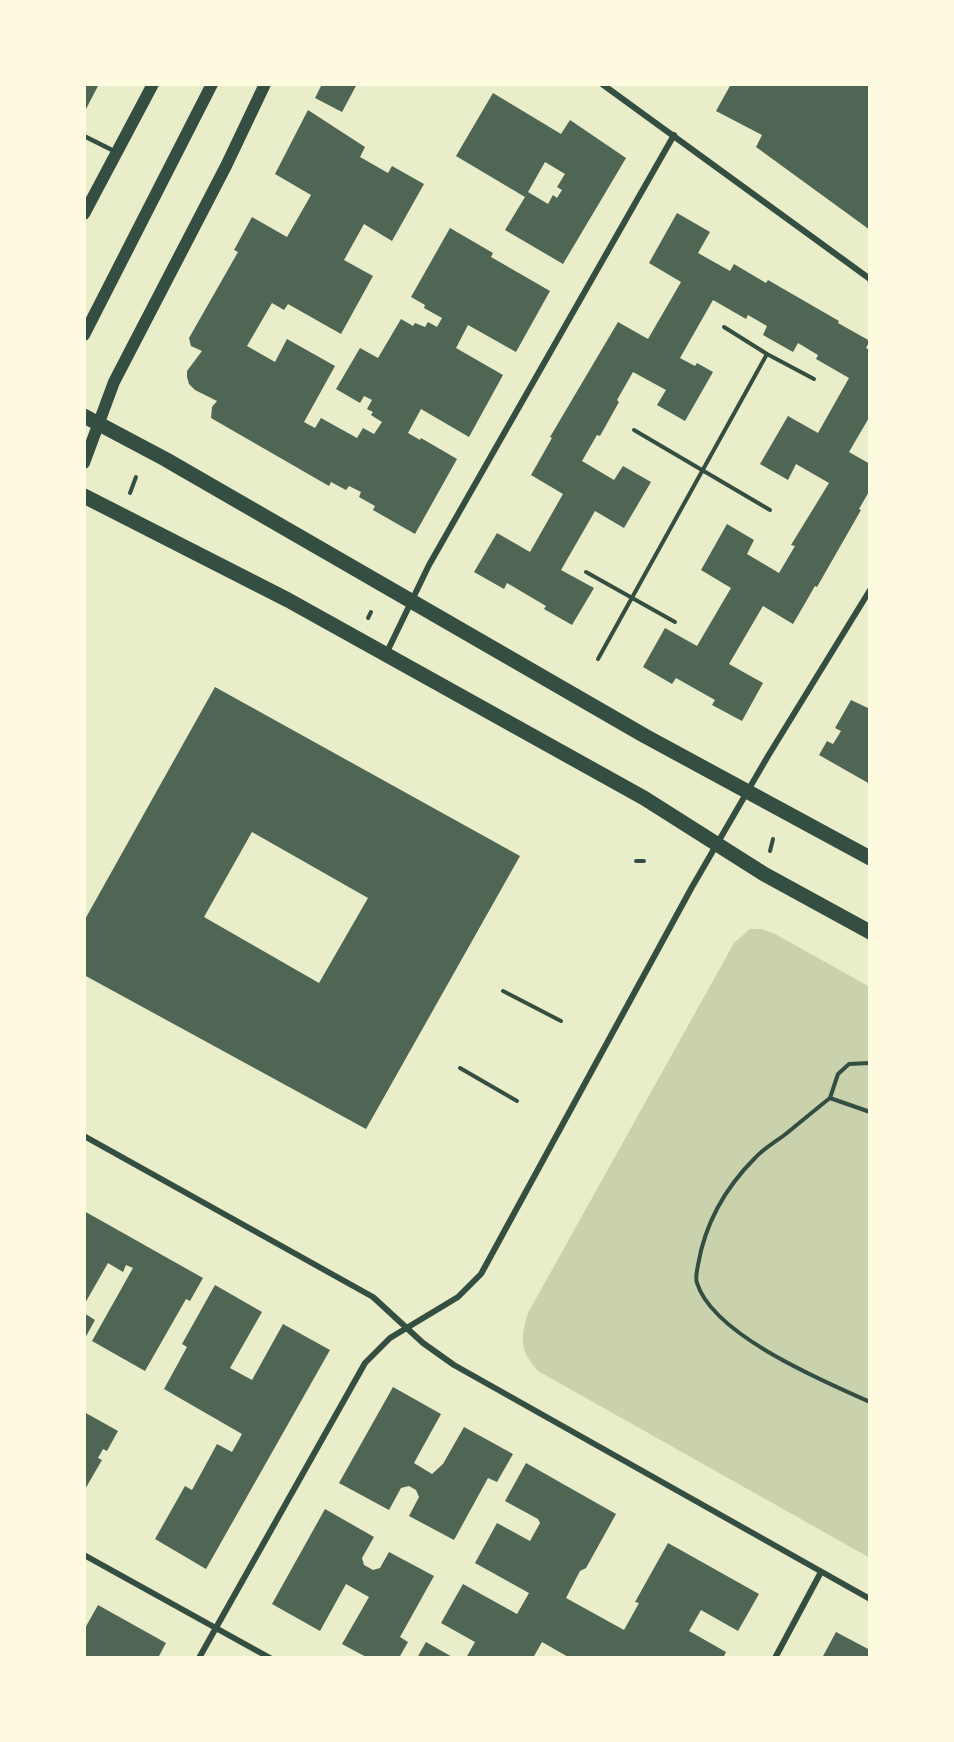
<!DOCTYPE html>
<html>
<head>
<meta charset="utf-8">
<style>
	body { margin:0 }
	#map { position:relative; width:954px; height:1742px; overflow:hidden; background:#e9edc9; font-family:"Alegreya Sans",sans-serif }
	canvas { display:block }
	.frame { position:absolute; inset:0; border:86px solid #fefae0; pointer-events:none }
</style>
</head>
<body>
<div id="map">
<canvas width="954" height="1742"></canvas>
<div class="frame"></div>
</div>
<script>
const g = document.querySelector('canvas').getContext('2d');
g.lineJoin = 'round';
function fillPath(path, color) {
  g.fillStyle = color;
  g.fill(path, 'evenodd');
}
function trace(path, color, width, dash) {
  g.strokeStyle = color;
  g.lineWidth = width;
  g.lineCap = dash ? 'butt' : 'round';
  g.setLineDash(dash || []);
  g.stroke(path);
}
fillPath(new Path2D(`
	M 750,929 L 762,929 L 775,934 L 870,987 L 870,1558 L 538,1371 C 520,1351 520,1339 528,1313 L 734,943 Z`), '#cad2ad');
fillPath(new Path2D(`
	M 84,84 L 99,84 L 84,113 Z
	M 322,84 L 357,84 L 342,112 L 315,98 Z
	M 731,84 L 870,84 L 870,230 L 756,147 L 762,135 L 716,111 Z
	M 493,93 L 561,134 L 570,120 L 626,158 L 563,264 L 505,230 L 525,197 L 456,156 ZM 545,162 L 565,174 L 557,187 L 562,190 L 557,198 L 553,195 L 548,204 L 528,192 Z
	M 308,110 L 365,147 L 360,157 L 388,173 L 392,166 L 424,184 L 392,241 L 364,224 L 344,260 L 373,276 L 341,334 L 288,304 L 284,310 L 272,303 L 247,346 L 275,362 L 287,339 L 335,366 L 304,422 L 315,428 L 321,418 L 357,438 L 363,428 L 374,434 L 382,422 L 371,415 L 373,412 L 367,409 L 372,400 L 364,396 L 360,403 L 336,389 L 360,348 L 378,358 L 401,319 L 413,326 L 415,323 L 425,327 L 428,322 L 437,327 L 442,318 L 424,308 L 425,305 L 411,297 L 450,228 L 493,253 L 491,257 L 550,291 L 516,352 L 468,325 L 456,348 L 503,375 L 469,437 L 421,409 L 408,433 L 420,440 L 421,438 L 457,459 L 415,534 L 373,510 L 375,506 L 359,497 L 361,492 L 349,486 L 346,490 L 331,482 L 329,486 L 211,418 L 212,407 L 217,401 L 195,390 L 189,384 L 187,377 L 187,371 L 202,351 L 191,346 L 189,338 L 238,252 L 234,250 L 252,217 L 287,237 L 311,195 L 275,174 Z
	M 677,213 L 710,232 L 698,253 L 730,271 L 734,264 L 766,283 L 768,280 L 839,321 L 838,323 L 870,341 L 866,348 L 870,350 L 870,416 L 849,452 L 870,464 L 870,490 L 859,509 L 861,510 L 817,587 L 815,586 L 793,624 L 763,606 L 729,664 L 763,683 L 742,721 L 712,705 L 715,700 L 676,678 L 672,684 L 643,667 L 665,628 L 697,646 L 731,588 L 701,570 L 727,524 L 754,540 L 747,554 L 779,573 L 795,546 L 791,545 L 829,483 L 796,464 L 788,480 L 760,464 L 788,416 L 818,433 L 849,378 L 816,359 L 818,355 L 798,343 L 793,352 L 763,335 L 767,326 L 748,315 L 746,319 L 713,300 L 680,358 L 695,366 L 697,363 L 713,372 L 685,421 L 657,405 L 666,390 L 633,372 L 617,400 L 619,402 L 600,436 L 597,435 L 582,461 L 614,480 L 623,466 L 651,482 L 624,528 L 595,511 L 561,570 L 594,588 L 572,625 L 544,609 L 546,606 L 507,583 L 504,589 L 474,572 L 497,533 L 530,552 L 563,494 L 531,475 L 552,438 L 550,437 L 618,322 L 648,339 L 681,282 L 649,263 Z
	M 215,687 L 520,856 L 366,1129 L 84,975 L 84,921 ZM 252,832 L 368,898 L 319,983 L 204,917 Z
	M 851,700 L 870,709 L 870,784 L 819,755 L 827,741 L 833,744 L 841,731 L 835,728 Z
	M 84,1211 L 203,1278 L 190,1301 L 186,1299 L 145,1371 L 92,1341 L 133,1268 L 126,1265 L 123,1272 L 108,1263 L 84,1305 Z
	M 215,1285 L 262,1312 L 230,1368 L 252,1380 L 283,1324 L 330,1350 L 206,1569 L 155,1539 L 185,1486 L 192,1490 L 217,1444 L 232,1452 L 242,1434 L 164,1389 L 187,1347 L 182,1344 Z
	M 84,1313 L 95,1320 L 84,1340 Z
	M 393,1387 L 441,1414 L 414,1463 L 432,1474 L 443,1464 L 464,1427 L 513,1454 L 497,1482 L 488,1478 L 454,1540 L 409,1516 L 419,1497 L 416,1490 L 409,1486 L 401,1488 L 389,1510 L 339,1483 Z
	M 84,1412 L 118,1431 L 107,1451 L 103,1449 L 98,1458 L 102,1460 L 84,1491 Z
	M 526,1463 L 616,1514 L 586,1568 L 580,1571 L 566,1598 L 624,1630 L 639,1603 L 635,1602 L 668,1543 L 759,1594 L 738,1631 L 701,1610 L 689,1631 L 726,1652 L 723,1658 L 570,1658 L 542,1642 L 533,1658 L 466,1658 L 475,1642 L 441,1623 L 463,1584 L 517,1614 L 529,1593 L 475,1563 L 497,1523 L 530,1541 L 540,1523 L 538,1519 L 505,1501 Z
	M 325,1509 L 374,1537 L 362,1558 L 364,1565 L 373,1570 L 380,1568 L 389,1552 L 434,1576 L 400,1637 L 408,1642 L 399,1658 L 368,1658 L 342,1644 L 369,1597 L 346,1584 L 320,1631 L 272,1604 Z
	M 98,1605 L 166,1643 L 158,1658 L 84,1658 L 84,1630 Z
	M 836,1632 L 870,1650 L 870,1658 L 822,1658 Z
	M 426,1642 L 454,1658 L 417,1658 Z`), '#4f6655');
trace(new Path2D(`
	M 724,327 L 767,354 L 814,379
	M 634,430 L 770,510
	M 130,493 L 136,477
	M 586,572 L 675,622
	M 368,618 L 371,612
	M 598,659 L 767,354
	M 770,851 L 773,839
	M 636,861 L 644,861
	M 503,991 L 561,1021
	M 460,1068 L 517,1101
	M 830,1098 L 838,1074 L 849,1064 L 870,1063
	M 870,1112 L 830,1098 C 816,1109 802,1121 787,1133 C 777,1141 764,1148 755,1158 C 726,1187 705,1224 698,1265 C 697,1271 695,1278 697,1283 C 713,1335 823,1381 870,1402`), '#344e41', 4);
trace(new Path2D(`
	M 84,136 L 116,152`), '#344e41', 4.5);
trace(new Path2D(`
	M 602,84 L 870,279
	M 386,654 L 429,565 L 674,135
	M 84,1136 L 373,1297 L 423,1343 L 454,1365 L 870,1599
	M 84,1555 L 270,1658
	M 199,1658 L 365,1363 L 390,1338 L 458,1297 L 481,1274 L 692,887 L 768,756 L 870,590
	M 775,1658 L 821,1572`), '#344e41', 6);
trace(new Path2D(`
	M 84,214 L 153,84
	M 84,335 L 212,84
	M 84,463 L 114,382 L 226,166 L 265,84`), '#344e41', 12);
trace(new Path2D(`
	M 84,416 L 165,459 L 645,736 L 870,858
	M 84,496 L 288,600 L 644,798 L 764,874 L 870,932`), '#344e41', 15);
</script>
</body>
</html>
